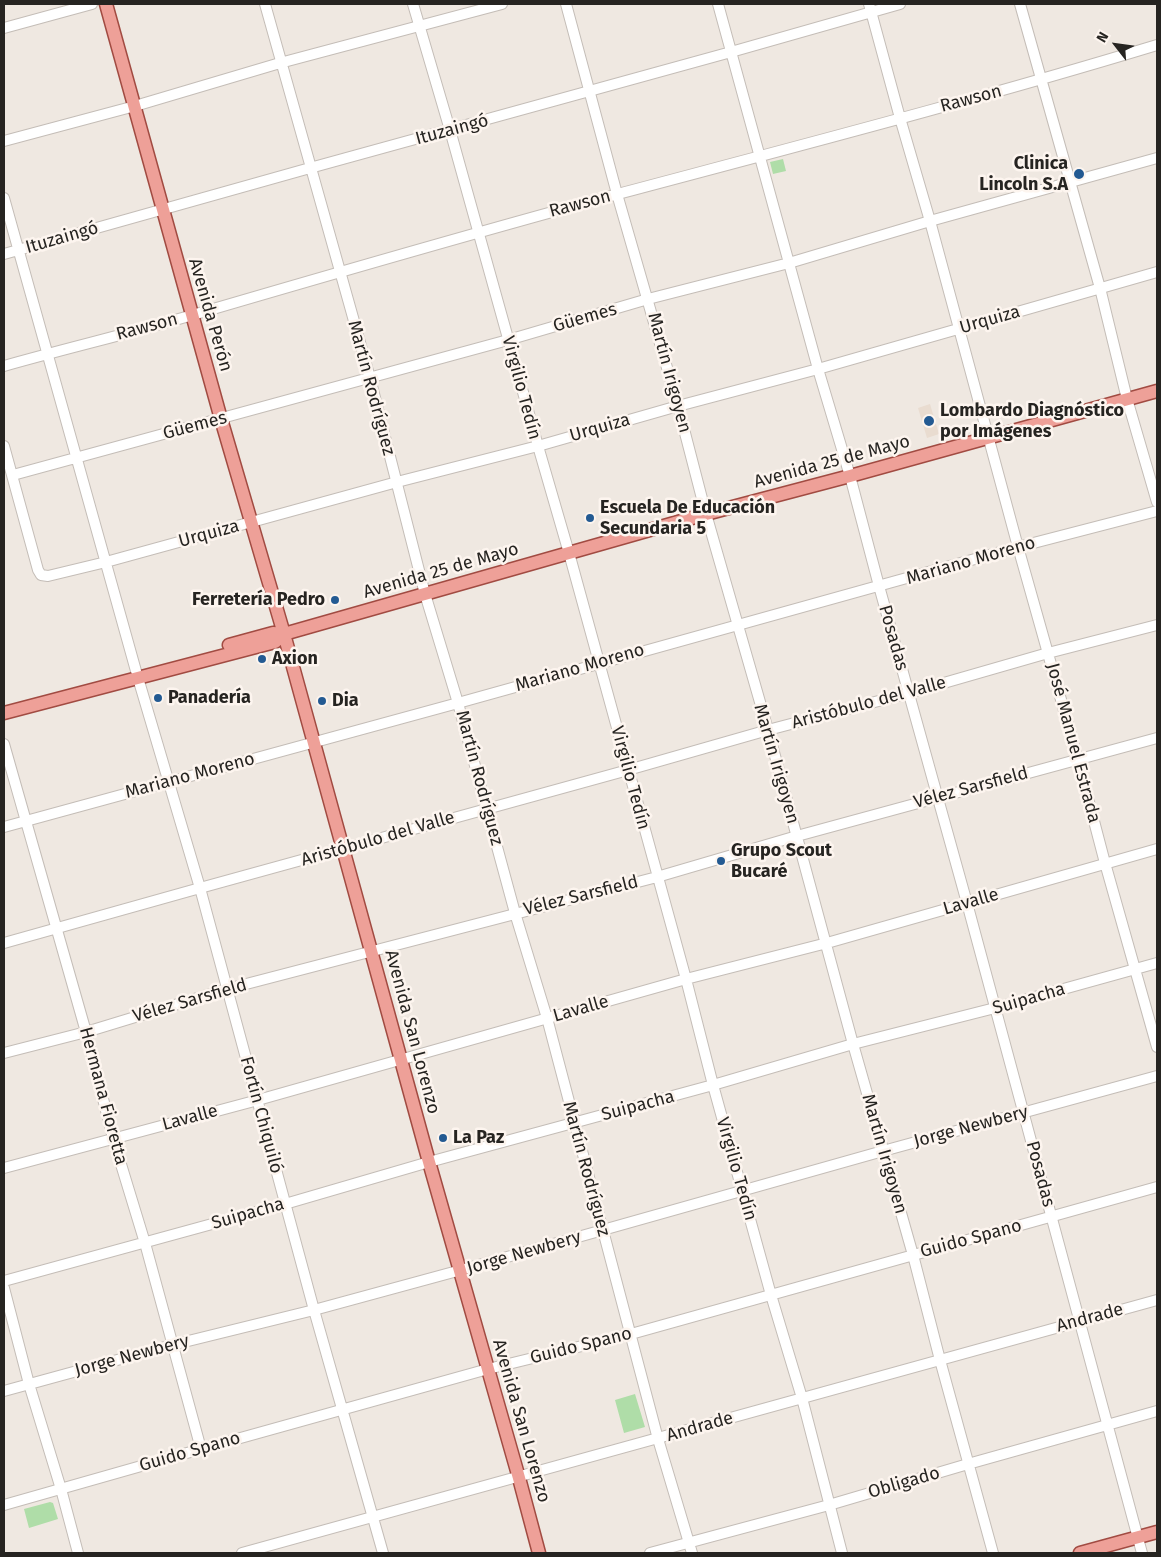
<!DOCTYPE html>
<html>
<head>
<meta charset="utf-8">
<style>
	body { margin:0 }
	#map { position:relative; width:1161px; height:1557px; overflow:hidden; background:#efe8e1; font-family:"Fira Sans",sans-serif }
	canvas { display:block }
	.frame { position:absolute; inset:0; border:5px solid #262421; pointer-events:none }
	.north { position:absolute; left:1091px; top:20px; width:50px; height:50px; -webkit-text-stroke:4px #fdf5ef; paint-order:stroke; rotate:300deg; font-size:14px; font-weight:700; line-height:20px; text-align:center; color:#262421 }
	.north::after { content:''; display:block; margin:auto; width:18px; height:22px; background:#262421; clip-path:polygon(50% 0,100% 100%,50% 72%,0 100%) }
</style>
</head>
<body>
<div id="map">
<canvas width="1161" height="1557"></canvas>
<div class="frame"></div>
<div class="north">N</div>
</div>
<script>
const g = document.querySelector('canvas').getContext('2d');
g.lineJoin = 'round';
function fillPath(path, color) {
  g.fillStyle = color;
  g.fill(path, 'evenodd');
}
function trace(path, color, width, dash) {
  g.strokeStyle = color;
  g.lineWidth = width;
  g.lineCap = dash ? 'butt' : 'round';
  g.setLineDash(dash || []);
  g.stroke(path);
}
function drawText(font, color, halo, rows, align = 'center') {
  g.font = font + ' "Fira Sans",sans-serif';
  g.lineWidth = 5;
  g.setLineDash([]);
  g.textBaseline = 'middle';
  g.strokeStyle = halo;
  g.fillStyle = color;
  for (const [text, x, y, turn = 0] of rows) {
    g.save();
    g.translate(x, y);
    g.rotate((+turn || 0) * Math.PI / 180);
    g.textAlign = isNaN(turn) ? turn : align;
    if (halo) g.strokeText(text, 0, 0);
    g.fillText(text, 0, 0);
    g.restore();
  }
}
fillPath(new Path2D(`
	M 930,404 L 939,434 L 927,438 L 918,408 Z`), '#e9dcd0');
fillPath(new Path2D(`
	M 783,159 L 786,171 L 773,174 L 770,162 Z
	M 635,1394 L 645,1427 L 624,1433 L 615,1400 Z
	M 50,1502 L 53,1503 L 58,1519 L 29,1528 L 24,1509 Z`), '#afdda8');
const minor = new Path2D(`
	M 265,4 L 370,378 L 425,594 L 458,703 L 515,913 L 547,1018 L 658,1439 L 692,1553
	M 413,4 L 450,130 L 538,446 L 569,553 L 686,979 L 713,1085 L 771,1295 L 802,1398 L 842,1553
	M 566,4 L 617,194 L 678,406 L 706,514 L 768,730 L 853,1044 L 913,1255 L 940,1360 L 993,1553
	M 718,4 L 818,369 L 850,476 L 879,586 L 967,903 L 1142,1553
	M 869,4 L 900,118 L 930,221 L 1018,547 L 1078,760 L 1105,863 L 1157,1047
	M 1020,4 L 1100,288 L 1127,399 L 1157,502
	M 4,28 L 92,4
	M 4,141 L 135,106 L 280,63 L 502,4
	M 4,198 L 136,671
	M 4,254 L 310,168 L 731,52 L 900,4
	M 4,366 C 67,348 132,333 196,314 C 336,273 477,232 618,194 C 798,146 979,99 1157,45
	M 4,446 L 38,570 L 41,575 L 48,576 L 106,562 L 397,482 L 538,446 L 678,406 L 818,369 L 958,329 L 1157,272
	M 13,475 L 508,340 L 648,299 L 789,263 L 930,221 L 1157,158
	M 138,678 L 200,888 L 314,1310 L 383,1553
	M 4,744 L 86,1032 L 113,1138 L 145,1243 L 201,1449
	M 4,827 L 458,703 L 1018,547 L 1157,511
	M 4,943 L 200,888 L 628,770 L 768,730 L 909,693 L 1048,653 L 1157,625
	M 4,1053 L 86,1032 L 227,989 L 657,877 L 797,836 L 1157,738
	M 4,1168 L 258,1100 L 686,979 L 827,943 L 1157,849
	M 4,1281 L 285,1204 L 429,1162 L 713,1085 L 853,1044 L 995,1008 L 1157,963
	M 4,1288 L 29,1384 L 61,1489 L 78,1553
	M 4,1391 L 172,1345 L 314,1310 L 461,1270 L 883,1151 L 1157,1076
	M 4,1505 L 201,1449 L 488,1369 L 631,1334 L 1157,1187
	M 242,1553 L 1157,1300
	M 650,1553 L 829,1505 L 968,1464 L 1157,1411`);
const major = new Path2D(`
	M 106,4 L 221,419 L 284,634 L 429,1162 L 519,1478 L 539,1553
	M 229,645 L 273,633 L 284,634
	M 4,713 L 275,642 L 284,634 L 706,514 L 850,476 L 1157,391
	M 1080,1553 L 1157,1532`);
trace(minor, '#c4bdb7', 12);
trace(major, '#a14b42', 15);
trace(minor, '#fff', 10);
trace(major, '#eea098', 12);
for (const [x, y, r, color] of [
	[1079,174,6,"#235a92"],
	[929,421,6,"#235a92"],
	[590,518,5,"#235a92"],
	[335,600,5,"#235a92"],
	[262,659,5,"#235a92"],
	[158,698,5,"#235a92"],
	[322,701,5,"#235a92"],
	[721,861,5,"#235a92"],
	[443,1138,5,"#235a92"]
]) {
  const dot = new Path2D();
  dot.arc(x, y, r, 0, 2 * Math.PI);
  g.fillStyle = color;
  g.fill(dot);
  trace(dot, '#fdf5ef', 2);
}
drawText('18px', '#262421', '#fdf5ef', [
	["Rawson",971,99,-15],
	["Ituzaingó",452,130,-15],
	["Rawson",580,204,-15],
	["Ituzaingó",62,238,-16],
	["Avenida Perón",210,315,74],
	["Güemes",585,318,-16],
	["Urquiza",990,320,-16],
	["Rawson",147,327,-15],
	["Martín Irigoyen",669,373,75],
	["Martín Rodríguez",371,388,75],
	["Virgilio Tedín",521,388,75],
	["Güemes",195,426,-15],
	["Urquiza",600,428,-16],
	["Avenida 25 de Mayo",832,462,-15],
	["Urquiza",209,534,-15],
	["Mariano Moreno",971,561,-16],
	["Avenida 25 de Mayo",441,571,-16],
	["Posadas",893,638,74],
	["Mariano Moreno",580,668,-16],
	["Aristóbulo del Valle",869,703,-15],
	["José Manuel Estrada",1073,743,75],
	["Martín Irigoyen",776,764,74],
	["Mariano Moreno",190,776,-15],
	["Martín Rodríguez",479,778,75],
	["Virgilio Tedín",630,778,75],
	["Vélez Sarsfield",971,788,-15],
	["Aristóbulo del Valle",378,839,-16],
	["Vélez Sarsfield",581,896,-14],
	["Lavalle",971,902,-16],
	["Suipacha",1029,999,-16],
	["Vélez Sarsfield",190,1001,-16],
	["Lavalle",581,1009,-16],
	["Avenida San Lorenzo",412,1032,75],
	["Hermana Fioretta",103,1096,75],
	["Suipacha",638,1106,-15],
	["Fortín Chiquiló",261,1115,75],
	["Lavalle",190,1118,-15],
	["Jorge Newbery",971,1127,-15],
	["Martín Irigoyen",884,1154,74],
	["Martín Rodríguez",586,1169,75],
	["Virgilio Tedín",736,1169,74],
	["Posadas",1040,1174,75],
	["Suipacha",248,1214,-16],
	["Guido Spano",971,1239,-15],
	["Jorge Newbery",524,1253,-16],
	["Andrade",1090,1318,-15],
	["Guido Spano",581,1346,-14],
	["Jorge Newbery",132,1356,-15],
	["Avenida San Lorenzo",521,1421,74],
	["Andrade",700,1427,-16],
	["Guido Spano",190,1452,-16],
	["Obligado",904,1483,-16]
]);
drawText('bold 18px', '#262421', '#fdf5ef', [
	["Clinica",1068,164,"right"],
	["Lincoln S.A",1068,185,"right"],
	["Lombardo Diagnóstico",940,411],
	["por Imágenes",940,432],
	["Escuela De Educación",600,508],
	["Secundaria 5",600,529],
	["Ferretería Pedro",325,600,"right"],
	["Axion",272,659],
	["Panadería",168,698],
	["Dia",332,701],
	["Grupo Scout",731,851],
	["Bucaré",731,872],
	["La Paz",453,1138]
], 'left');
</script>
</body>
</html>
